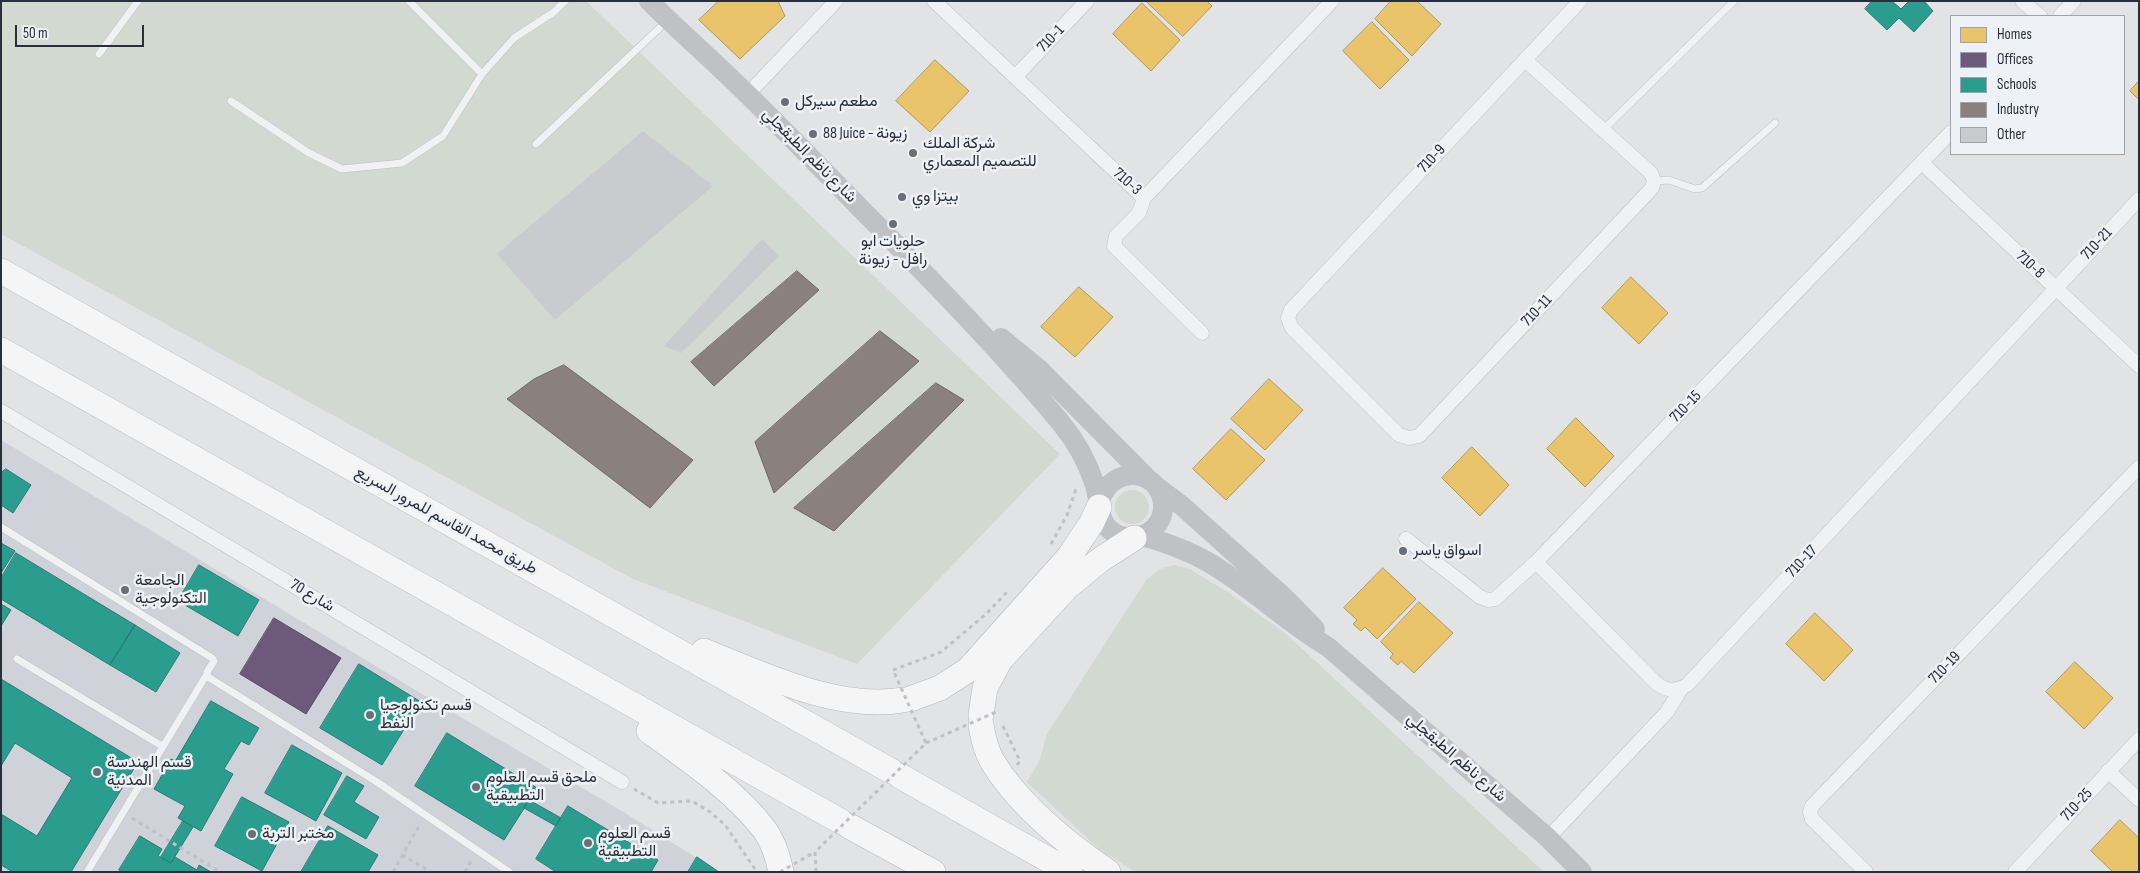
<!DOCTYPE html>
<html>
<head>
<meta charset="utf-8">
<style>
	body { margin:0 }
	#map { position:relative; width:2140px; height:873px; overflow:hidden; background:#e1e3e5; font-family:"Sofia Sans Condensed",sans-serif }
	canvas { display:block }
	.frame { position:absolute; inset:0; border:2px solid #29303d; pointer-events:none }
	.legend { position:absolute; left:1950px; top:15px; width:175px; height:140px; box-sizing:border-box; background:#eef1f5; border:1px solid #9fa4ab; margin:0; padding:6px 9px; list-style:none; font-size:15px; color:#29303d }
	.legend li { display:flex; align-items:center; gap:10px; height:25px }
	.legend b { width:25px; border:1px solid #9fa4ab }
	.scale { position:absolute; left:15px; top:25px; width:129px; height:22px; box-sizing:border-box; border:2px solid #29303d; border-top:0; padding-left:6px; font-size:15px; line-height:18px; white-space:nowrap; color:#29303d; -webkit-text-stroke:4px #eef1f5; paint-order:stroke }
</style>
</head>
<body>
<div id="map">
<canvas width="2140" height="873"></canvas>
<div class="frame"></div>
<ul class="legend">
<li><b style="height:14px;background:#e9c46a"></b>Homes</li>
<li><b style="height:14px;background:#6d597a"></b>Offices</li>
<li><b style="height:14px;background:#2a9d8f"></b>Schools</li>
<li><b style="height:14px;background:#8a817c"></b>Industry</li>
<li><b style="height:14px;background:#c9cbce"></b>Other</li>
</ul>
<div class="scale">50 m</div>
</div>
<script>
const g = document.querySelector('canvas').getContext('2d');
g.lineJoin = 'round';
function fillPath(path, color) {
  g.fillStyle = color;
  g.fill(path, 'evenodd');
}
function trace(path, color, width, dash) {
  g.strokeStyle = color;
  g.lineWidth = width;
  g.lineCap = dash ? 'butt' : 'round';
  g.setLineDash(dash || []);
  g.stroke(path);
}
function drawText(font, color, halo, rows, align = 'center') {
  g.font = font + ' "Sofia Sans Condensed",Vazirmatn,sans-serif';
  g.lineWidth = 5;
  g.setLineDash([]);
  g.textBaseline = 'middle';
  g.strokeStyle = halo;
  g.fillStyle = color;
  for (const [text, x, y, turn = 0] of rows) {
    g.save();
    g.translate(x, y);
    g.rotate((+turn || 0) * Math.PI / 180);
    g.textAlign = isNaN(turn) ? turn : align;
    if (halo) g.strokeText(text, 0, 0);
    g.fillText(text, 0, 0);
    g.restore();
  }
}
fillPath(new Path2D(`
	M 1,440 L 452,712 L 620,810 L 719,872 L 1,872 Z`), '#cfd2d8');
fillPath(new Path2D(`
	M 1,1 L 586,1 L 1060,454 L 857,664 L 633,579 L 1,234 Z
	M1115 507a17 17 0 1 1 34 0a17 17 0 1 1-34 0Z
	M 1174,565 L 1190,569 L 1232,595 L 1286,634 L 1544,872 L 1135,872 L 1099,849 L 1027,782 L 1039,762 L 1047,734 L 1146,580 L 1160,569 Z`), '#d2d9d1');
const homes = new Path2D(`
	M 719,1 L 778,1 L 785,16 L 740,59 L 699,20 Z
	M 1146,1 L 1207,1 L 1212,6 L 1183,36 Z
	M 1391,1 L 1417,1 L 1441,24 L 1412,56 L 1375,19 Z
	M 1142,3 L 1180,40 L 1151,71 L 1113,34 Z
	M 1372,22 L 1409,60 L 1380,89 L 1343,51 Z
	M 935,60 L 969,91 L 930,132 L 896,101 Z
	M 2139,81 L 2139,100 L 2130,91 Z
	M 1631,277 L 1668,313 L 1639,344 L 1602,308 Z
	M 1079,287 L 1113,317 L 1075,357 L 1041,327 Z
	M 1269,379 L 1303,410 L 1265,450 L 1231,419 Z
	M 1576,418 L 1614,456 L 1585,487 L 1547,449 Z
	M 1231,429 L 1265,460 L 1226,500 L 1193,469 Z
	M 1472,447 L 1509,485 L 1480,516 L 1442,478 Z
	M 1383,568 L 1416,599 L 1377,639 L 1365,627 L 1361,631 L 1353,624 L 1357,620 L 1344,608 Z
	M 1419,602 L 1453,633 L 1414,673 L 1401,661 L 1398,665 L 1390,658 L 1393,654 L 1381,642 Z
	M 1815,613 L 1853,650 L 1824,681 L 1786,644 Z
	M 2075,662 L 2113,698 L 2084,729 L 2046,692 Z
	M 2120,820 L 2139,838 L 2139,872 L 2113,872 L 2091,851 Z`);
fillPath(homes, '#e9c46a');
trace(homes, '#af985c', 1);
const offices = new Path2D(`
	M 274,618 L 341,658 L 306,714 L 240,674 Z`);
fillPath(offices, '#6d597a');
trace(offices, '#594d68', 1);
const schools = new Path2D(`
	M 1872,1 L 1892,1 L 1901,9 L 1909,1 L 1924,1 L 1933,11 L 1914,32 L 1899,18 L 1887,30 L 1865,9 Z
	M 6,469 L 31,485 L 13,513 L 1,505 L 1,473 Z
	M 1,543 L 15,551 L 1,573 Z
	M 16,553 L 135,625 L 110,665 L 1,599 L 1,578 Z
	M 199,565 L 259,600 L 238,636 L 178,601 Z
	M 1,604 L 11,610 L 1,626 Z
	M 135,625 L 180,653 L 156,692 L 110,665 Z
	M 359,664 L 421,702 L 382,765 L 320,728 Z
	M 1,679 L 138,762 L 71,872 L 13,872 L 1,865 L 1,814 L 37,836 L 72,778 L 15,743 L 1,766 Z
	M 211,701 L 259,728 L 249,745 L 241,741 L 224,769 L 233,774 L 201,831 L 178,818 L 185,806 L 154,789 L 171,759 L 175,761 Z
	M 447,733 L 537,788 L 504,840 L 415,786 Z
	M 292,745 L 342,773 L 316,821 L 265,793 Z
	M 347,776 L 364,786 L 354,802 L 379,817 L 366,839 L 324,815 Z
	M 242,797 L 289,822 L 262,871 L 215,846 Z
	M 529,800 L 561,818 L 556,826 L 524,808 Z
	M 568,806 L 658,860 L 651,872 L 556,872 L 536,859 Z
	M 183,821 L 193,827 L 171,863 L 161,857 Z
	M 328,826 L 378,855 L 368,872 L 301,872 Z
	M 140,836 L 162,849 L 158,856 L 171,863 L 175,857 L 197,870 L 199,865 L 211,872 L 122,872 L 119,870 Z
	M 697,857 L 719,872 L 688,872 Z`);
fillPath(schools, '#2a9d8f');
trace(schools, '#2a7c76', 1);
const industry = new Path2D(`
	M 797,271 L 819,290 L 714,386 L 691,362 Z
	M 880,331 L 919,361 L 774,493 L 755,442 Z
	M 564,365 L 693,460 L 650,508 L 507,399 L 534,379 Z
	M 936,383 L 964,400 L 834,531 L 794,508 Z`);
fillPath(industry, '#8a817c');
trace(industry, '#6d6969', 1);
fillPath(new Path2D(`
	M 643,131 L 713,186 L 555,320 L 497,254 Z
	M 762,239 L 779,256 L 681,353 L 664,346 Z`), '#c9cbce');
const lane = new Path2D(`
	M 409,1 L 482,74
	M 99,54 L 138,1
	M 231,101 L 309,153 L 342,169 L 402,163 L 443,136 L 482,74 L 514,38 L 554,12 L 565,1
	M 1603,130 L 1734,1
	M 536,144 L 667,21
	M 1654,181 L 1669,180 L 1695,189 L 1702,188 L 1775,123
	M 1,527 L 212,658 L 214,661 L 207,672 L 208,677 L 377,782 L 509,872
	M 17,659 L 162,746
	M 87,872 L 207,674`);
const street = new Path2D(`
	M 934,1 L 1144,198 L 1332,1
	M 2022,1 L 2040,16
	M 2060,16 L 2074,1
	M 1525,60 L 1651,173 L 1654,181 L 1652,188 L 1419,436 L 1409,438 L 1399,435 L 1292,328 L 1288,318 L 1291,310 L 1580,1
	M 1015,77 L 1087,1
	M 748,94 L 836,1
	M 1922,163 L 2139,366
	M 1144,198 L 1139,213 L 1116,236 L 1114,246 L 1202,333
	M 1,411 L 622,782
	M 1406,539 L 1480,597 L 1488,600 L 1495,599 L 1536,562 L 1951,132
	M 1536,562 L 1656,683 C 1666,691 1675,692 1687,685 L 2139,199
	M 2108,771 L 2139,800
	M 1548,838 L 1667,712 L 1681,689
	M 1866,872 L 1812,819 L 1810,812 L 1812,806 L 2139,467
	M 2015,872 L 2139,739`);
const highway = new Path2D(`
	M 1,271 L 891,771
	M 1,350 L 840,821
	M 704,651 C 763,675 838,711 903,700
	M 910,699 L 940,688 L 968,670 L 1069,557 L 1091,524 L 1099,507
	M 981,715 L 985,688 L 1000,660 L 1067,587 L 1100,560 L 1134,538
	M 981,725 C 983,738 986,750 992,761 C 1018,804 1067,844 1108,872
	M 649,731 C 688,759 735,791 764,829 C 773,841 778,857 781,872
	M 900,776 L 1070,872
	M 849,826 L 933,872`);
trace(lane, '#bfc1c3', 8);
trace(street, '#bfc1c3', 15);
trace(highway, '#b3b6ba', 26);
trace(new Path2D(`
	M 1051,544 L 1067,515 L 1076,489
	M 893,670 L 941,652 L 986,614 L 1008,591
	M 1003,726 L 1020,761 L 1017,765
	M 634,789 L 658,803 L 692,801 L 710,812 L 725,825 L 757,872
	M 132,818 L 220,872
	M 402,855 L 431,872
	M 393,872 L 420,824
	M 465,872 L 472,859`), '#bfc1c6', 3, [4, 4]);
trace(lane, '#f0f1f2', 7);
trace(street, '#f0f1f2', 14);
trace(new Path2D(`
	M 649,1 C 681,33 716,63 748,95 C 788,134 827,174 866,214 C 934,282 1000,350 1061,423 C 1076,441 1088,464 1095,485 C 1099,498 1098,517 1107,527 C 1125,547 1161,536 1163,509 C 1165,471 1114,460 1100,501
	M 1001,338 L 1039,369 L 1148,479
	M 1157,487 L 1181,505 L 1286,599 L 1315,629
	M 1142,536 C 1168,543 1193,552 1216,567 C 1255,591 1288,623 1328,647 L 1548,838 L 1582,872`), '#bfc1c5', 20);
trace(highway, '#f5f5f6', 25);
trace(new Path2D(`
	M 926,743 L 996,712
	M 780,872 L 815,852
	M 816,872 L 815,852 L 926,743 L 893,670`), '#bfc1c6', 3, [4, 4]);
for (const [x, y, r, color] of [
	[785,102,5,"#696f78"],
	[813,134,5,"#696f78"],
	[913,153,5,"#696f78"],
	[902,197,5,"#696f78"],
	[893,224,5,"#696f78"],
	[1403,551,5,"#696f78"],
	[125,590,5,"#696f78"],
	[370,715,5,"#696f78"],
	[97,772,5,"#696f78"],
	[476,787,5,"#696f78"],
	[252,834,5,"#696f78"],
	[588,843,5,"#696f78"]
]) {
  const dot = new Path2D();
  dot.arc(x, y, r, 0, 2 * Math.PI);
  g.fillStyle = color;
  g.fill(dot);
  trace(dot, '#eef1f5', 2);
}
drawText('16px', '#29303d', '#eef1f5', [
	["710-1",1051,39,-46],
	["شارع ناظم الطبقجلي",809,156,45],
	["710-9",1432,159,-47],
	["710-3",1127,182,41],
	["710-21",2097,244,-47],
	["710-8",2030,265,43],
	["710-11",1537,311,-47],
	["710-15",1686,407,-46],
	["طريق محمد القاسم للمرور السريع",446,521,29],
	["710-17",1802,562,-47],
	["شارع 70",312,596,31],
	["710-19",1945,668,-46],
	["شارع ناظم الطبقجلي",1456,758,41],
	["710-25",2077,805,-47]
]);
drawText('16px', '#29303d', '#eef1f5', [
	["مطعم سيركل",795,102],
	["88 Juice - زيونة",823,134],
	["شركة الملك",923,144],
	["للتصميم المعماري",923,162],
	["بيتزا وي",912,197],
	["حلويات ابو",893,242,"center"],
	["رافل - زيونة",893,260,"center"],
	["اسواق ياسر",1413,551],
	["الجامعة",135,581],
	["التكنولوجية",135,599],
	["قسم تكنولوجيا",380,706],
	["النفط",380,724],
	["قسم الهندسة",107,763],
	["المدنية",107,781],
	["ملحق قسم العلوم",486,778],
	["التطبيقية",486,796],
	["مختبر التربة",262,834],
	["قسم العلوم",598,834],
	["التطبيقية",598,852]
], 'left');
</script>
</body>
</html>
